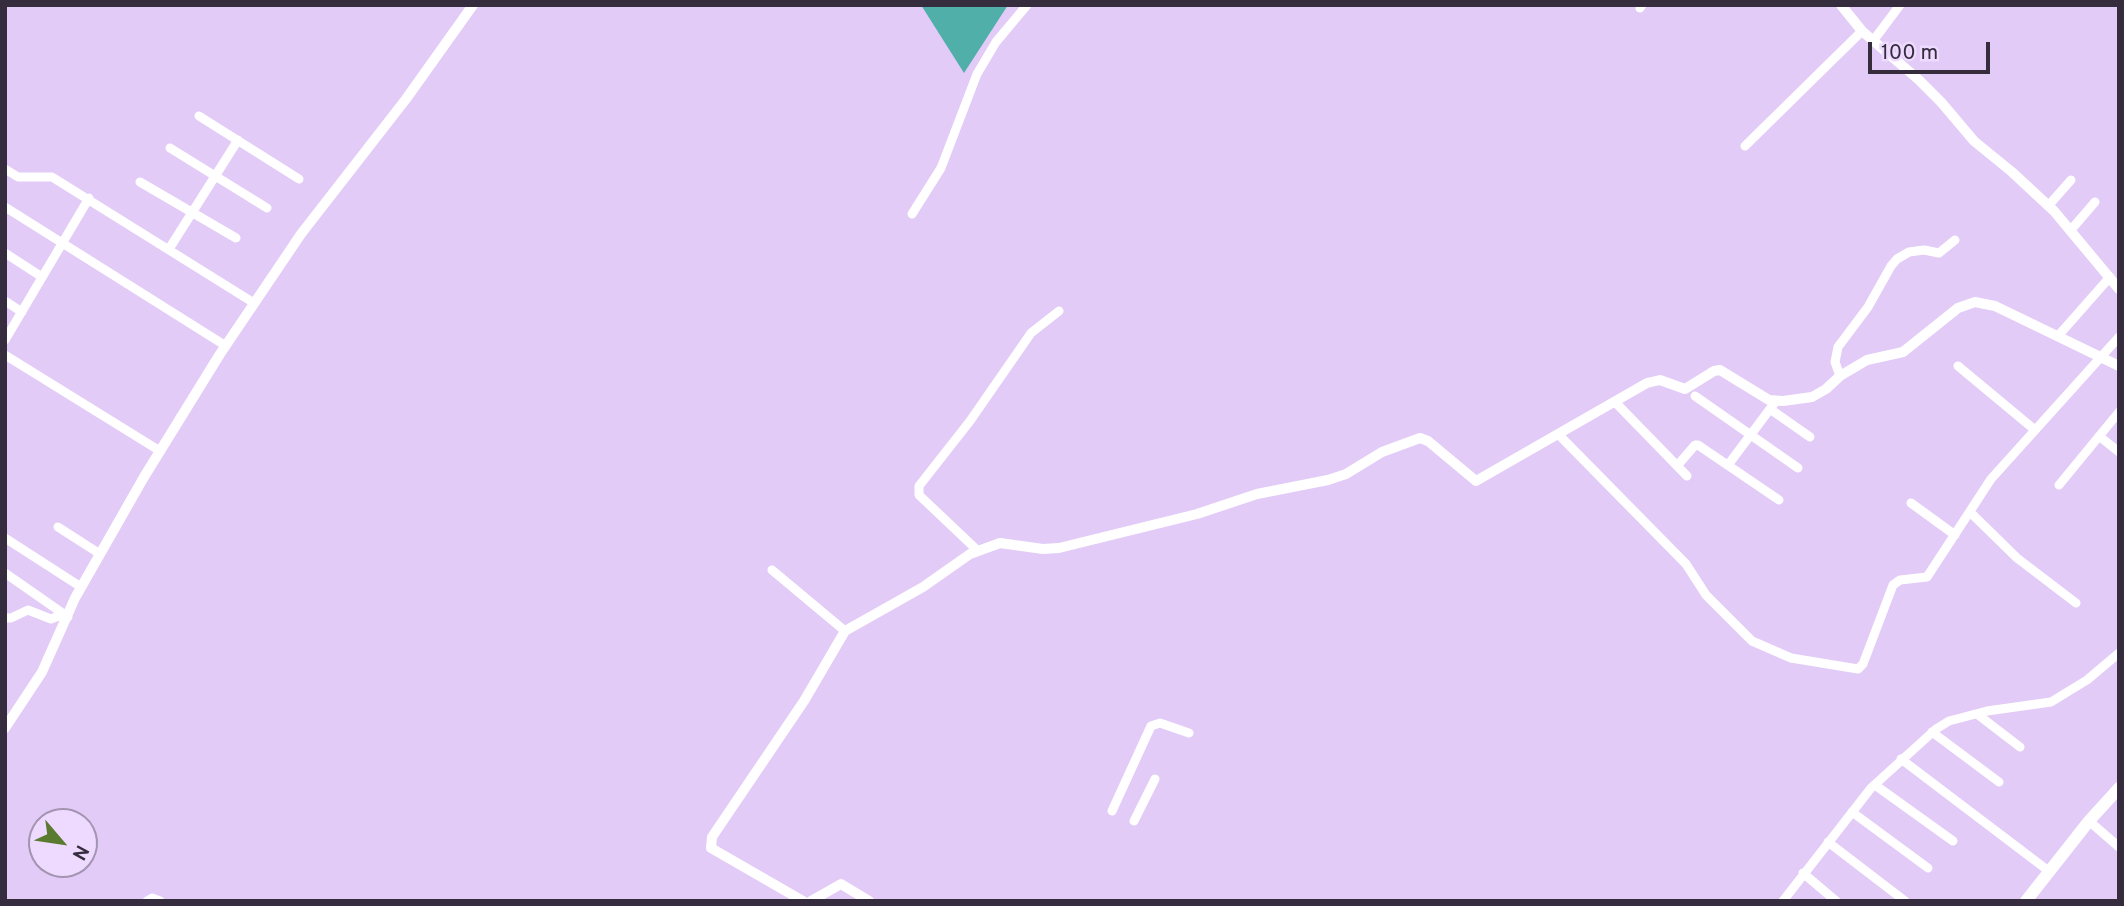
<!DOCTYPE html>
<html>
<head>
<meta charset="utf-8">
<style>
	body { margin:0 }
	#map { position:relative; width:2124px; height:906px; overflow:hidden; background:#e2cbf7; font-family:Overpass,sans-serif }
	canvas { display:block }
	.frame { position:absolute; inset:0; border:7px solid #352c3d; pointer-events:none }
	.north { position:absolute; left:28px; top:808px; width:70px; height:70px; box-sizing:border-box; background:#eddafe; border:2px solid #a394b1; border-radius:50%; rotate:119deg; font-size:19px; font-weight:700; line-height:28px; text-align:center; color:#352c3d }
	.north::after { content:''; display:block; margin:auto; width:24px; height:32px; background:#5a7a30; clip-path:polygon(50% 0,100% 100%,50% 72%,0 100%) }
	.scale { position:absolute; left:1868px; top:42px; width:122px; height:32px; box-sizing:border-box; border:4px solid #352c3d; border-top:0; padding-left:9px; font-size:21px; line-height:24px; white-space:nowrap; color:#352c3d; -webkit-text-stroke:5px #eddafe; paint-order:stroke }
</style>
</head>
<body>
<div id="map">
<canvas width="2124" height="906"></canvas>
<div class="frame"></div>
<div class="north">N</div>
<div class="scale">100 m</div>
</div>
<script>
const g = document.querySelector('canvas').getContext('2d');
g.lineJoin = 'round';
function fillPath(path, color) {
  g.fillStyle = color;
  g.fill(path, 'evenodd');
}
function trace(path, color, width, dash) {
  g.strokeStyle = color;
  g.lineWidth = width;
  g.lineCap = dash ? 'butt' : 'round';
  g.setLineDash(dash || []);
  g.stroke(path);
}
fillPath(new Path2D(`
	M 921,5 L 1008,5 L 964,73 Z`), '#51afa9');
trace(new Path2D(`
	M 1640,8 L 1642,5
	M 1873,41 L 1900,5
	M 199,116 L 299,179
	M 1745,146 L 1862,31
	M 170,148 L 267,208
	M 5,169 L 18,177 L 52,177 L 254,303
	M 140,182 L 236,238
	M 2048,206 L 2071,180
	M 5,207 L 226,346
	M 912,214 L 941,168 L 977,74 L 996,42 L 1027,5
	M 2070,231 L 2095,202
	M 169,249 L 238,140
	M 5,253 L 42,277
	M 5,301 L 22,312
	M 2058,336 L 2110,277
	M 5,340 L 89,198
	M 5,355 L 160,451
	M 1958,366 L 2035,430
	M 1840,376 L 1835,362 L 1838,347 L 1868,307 L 1891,266 L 1897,259 L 1909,252 L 1924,250 L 1939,253 L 1955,240
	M 1695,396 L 1798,468
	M 1615,402 L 1687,476
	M 1770,409 L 1810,437
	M 1559,435 L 1686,564 L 1706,595 L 1752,641 L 1791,658 L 1858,669 L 1863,664 L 1893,585 L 1900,580 L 1927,577 L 1991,479 L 2119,337
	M 2099,436 L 2119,452
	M 1728,465 L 1776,401
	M 1677,466 L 1695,445 L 1698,445 L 1779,500
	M 2059,485 L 2119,412
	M 1911,503 L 1955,535
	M 1970,512 L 2017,558 L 2076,603
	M 58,527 L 100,554
	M 5,538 L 81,587
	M 977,550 L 919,495 L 919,486 L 970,421 L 1031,333 L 1059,311
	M 772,570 L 845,631
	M 5,573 L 68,617
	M 5,618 L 11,618 L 28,610 L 51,619 L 64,614
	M 1977,714 L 2020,747
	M 1932,732 L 1999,782
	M 1901,759 L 2050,872
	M 1875,785 L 1953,841
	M 1112,811 L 1151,726 L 1160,723 L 1189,733
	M 1852,812 L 1928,868
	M 1134,821 L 1155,779
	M 2089,821 L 2119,847
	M 1828,842 L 1905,901
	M 1803,873 L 1836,901
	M 147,901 L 152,898 L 160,901
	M 1783,901 L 1871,788 L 1936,729 L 1949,721 L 1987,711 L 2051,702 L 2087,680 L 2119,653`), '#fff', 9);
trace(new Path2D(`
	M 1841,5 L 1862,31 L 1919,80 L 1941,102 L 1974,141 L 2012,172 L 2054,211 L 2119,289
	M 5,728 L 42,672 L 75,598 L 144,477 L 220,354 L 301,234 L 406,99 L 473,5
	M 803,901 L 711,848 L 712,837 L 804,701 L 845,631 L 923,587 L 970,554 L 1000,543 L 1043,549 L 1059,548 L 1197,514 L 1257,494 L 1328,480 L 1346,474 L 1382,452 L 1420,438 L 1428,441 L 1476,481 L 1647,383 L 1660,380 L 1685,389 L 1714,371 L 1720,370 L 1769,400 L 1783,401 L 1812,397 L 1826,389 L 1840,376 L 1867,360 L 1903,352 L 1958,308 L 1975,302 L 1995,306 L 2119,366
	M 811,901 L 841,884 L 869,901`), '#fff', 10);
trace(new Path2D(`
	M 2026,901 L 2089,821 L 2119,788`), '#fff', 12);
</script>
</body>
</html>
